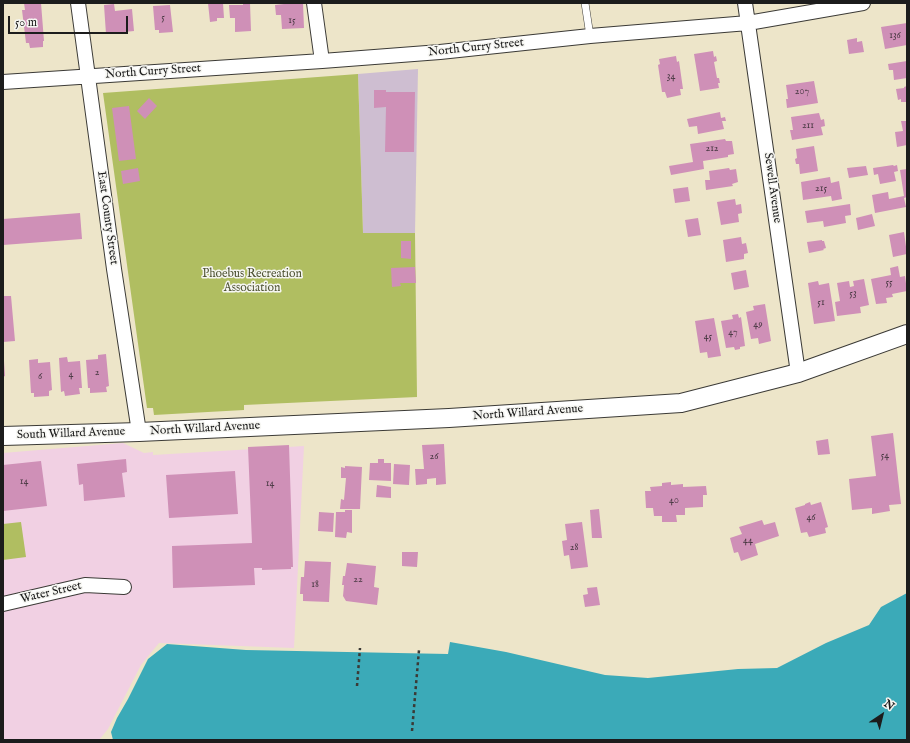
<!DOCTYPE html>
<html>
<head>
<meta charset="utf-8">
<style>
	body { margin:0 }
	#map { position:relative; width:910px; height:743px; overflow:hidden; background:#ede5c9; font-family:"IM FELL English",serif }
	canvas { display:block }
	.frame { position:absolute; inset:0; border:4px solid #1c1c1c; pointer-events:none }
	.north { position:absolute; left:862px; top:695px; width:40px; height:40px; -webkit-text-stroke:3px #f6f6f2; paint-order:stroke; rotate:35deg; font-size:11px; font-weight:700; line-height:16px; text-align:center; color:#1c1c1c }
	.north::after { content:''; display:block; margin:auto; width:14px; height:18px; background:#1c1c1c; clip-path:polygon(50% 0,100% 100%,50% 72%,0 100%) }
	.scale { position:absolute; left:8px; top:16px; width:120px; height:18px; box-sizing:border-box; border:2px solid #1c1c1c; border-top:0; padding-left:5px; font-size:12px; line-height:14px; white-space:nowrap; color:#1c1c1c; -webkit-text-stroke:3px #f6f6f2; paint-order:stroke }
</style>
</head>
<body>
<div id="map">
<canvas width="910" height="743"></canvas>
<div class="frame"></div>
<div class="north">N</div>
<div class="scale">50 m</div>
</div>
<script>
const g = document.querySelector('canvas').getContext('2d');
g.lineJoin = 'round';
function fillPath(path, color) {
  g.fillStyle = color;
  g.fill(path, 'evenodd');
}
function trace(path, color, width, dash) {
  g.strokeStyle = color;
  g.lineWidth = width;
  g.lineCap = dash ? 'butt' : 'round';
  g.setLineDash(dash || []);
  g.stroke(path);
}
function drawText(font, color, halo, rows, align = 'center') {
  g.font = font + ' "IM FELL English",serif';
  g.lineWidth = 3;
  g.setLineDash([]);
  g.textBaseline = 'middle';
  g.strokeStyle = halo;
  g.fillStyle = color;
  for (const [text, x, y, turn = 0] of rows) {
    g.save();
    g.translate(x, y);
    g.rotate((+turn || 0) * Math.PI / 180);
    g.textAlign = isNaN(turn) ? turn : align;
    if (halo) g.strokeText(text, 0, 0);
    g.fillText(text, 0, 0);
    g.restore();
  }
}
fillPath(new Path2D(`
	M 123,443 L 144,453 L 153,452 L 153,455 L 304,446 L 294,648 L 159,643 L 141,665 L 108,729 L 99,740 L 3,740 L 3,453 Z`), '#f1d0e3');
fillPath(new Path2D(`
	M 418,69 L 415,233 L 363,233 L 358,74 Z`), '#cebed1');
fillPath(new Path2D(`
	M 358,74 L 363,233 L 415,233 L 417,397 L 244,405 L 244,410 L 154,415 L 153,408 L 147,408 L 103,93 Z
	M 21,522 L 26,557 L 3,560 L 3,524 Z`), '#b0be61');
fillPath(new Path2D(`
	M 907,593 L 907,740 L 113,740 L 111,732 L 117,718 L 128,699 L 148,659 L 167,644 L 246,650 L 448,654 L 450,642 L 506,652 L 605,675 L 648,678 L 738,669 L 777,668 L 826,643 L 869,625 L 881,607 Z`), '#3baab8');
fillPath(new Path2D(`
	M 24,3 L 41,3 L 44,41 L 43,41 L 43,47 L 30,48 L 29,43 L 26,43 L 22,10 L 25,10 Z
	M 208,3 L 223,3 L 224,18 L 217,18 L 217,21 L 210,22 Z
	M 243,3 L 250,3 L 251,31 L 235,32 L 235,18 L 230,18 L 229,5 L 243,5 Z
	M 284,3 L 303,3 L 304,28 L 282,29 L 281,15 L 276,15 L 275,5 L 284,4 Z
	M 114,4 L 115,11 L 132,9 L 134,31 L 106,34 L 104,5 Z
	M 170,5 L 173,32 L 159,33 L 159,30 L 155,30 L 153,6 Z
	M 907,23 L 907,45 L 885,49 L 881,27 Z
	M 857,38 L 857,42 L 862,41 L 864,52 L 849,54 L 847,40 Z
	M 713,51 L 714,57 L 716,56 L 717,61 L 714,62 L 717,78 L 719,78 L 720,83 L 718,83 L 719,88 L 700,91 L 694,54 Z
	M 676,56 L 677,62 L 679,61 L 683,89 L 680,89 L 681,95 L 667,98 L 665,92 L 662,92 L 658,65 L 660,64 L 659,59 Z
	M 907,61 L 907,78 L 894,80 L 893,70 L 889,70 L 888,64 Z
	M 814,81 L 818,103 L 787,108 L 786,99 L 788,99 L 786,85 Z
	M 907,86 L 907,102 L 901,102 L 901,99 L 898,100 L 896,89 L 904,88 L 904,87 Z
	M 374,90 L 386,90 L 386,92 L 415,92 L 414,152 L 385,152 L 386,107 L 374,108 Z
	M 149,98 L 157,106 L 145,119 L 137,111 Z
	M 129,106 L 136,159 L 119,161 L 112,108 Z
	M 720,112 L 721,118 L 725,117 L 726,121 L 722,121 L 724,129 L 698,134 L 697,126 L 689,127 L 687,119 Z
	M 819,113 L 821,120 L 824,119 L 825,126 L 821,127 L 823,135 L 792,140 L 790,130 L 793,130 L 791,117 Z
	M 901,121 L 907,121 L 907,145 L 897,147 L 895,132 L 903,131 Z
	M 725,139 L 726,141 L 732,141 L 734,154 L 728,155 L 728,157 L 703,161 L 704,169 L 671,175 L 669,166 L 693,162 L 690,144 Z
	M 814,146 L 818,171 L 800,174 L 799,164 L 796,164 L 795,159 L 797,158 L 796,149 Z
	M 893,165 L 894,166 L 897,165 L 898,171 L 894,172 L 896,181 L 880,184 L 878,174 L 874,175 L 873,168 Z
	M 866,166 L 868,175 L 849,178 L 847,168 Z
	M 138,168 L 140,181 L 123,184 L 121,171 Z
	M 729,168 L 730,170 L 736,169 L 738,182 L 732,184 L 733,186 L 706,190 L 705,180 L 710,180 L 709,171 Z
	M 907,169 L 907,197 L 904,198 L 906,207 L 875,213 L 872,195 L 888,192 L 889,199 L 904,196 L 900,170 Z
	M 830,177 L 831,183 L 839,181 L 842,199 L 832,201 L 831,196 L 803,200 L 801,182 Z
	M 688,187 L 690,201 L 675,203 L 673,189 Z
	M 735,199 L 736,205 L 741,204 L 742,213 L 738,214 L 739,222 L 721,225 L 717,202 Z
	M 850,204 L 851,215 L 845,216 L 846,223 L 824,227 L 823,221 L 807,223 L 805,211 Z
	M 80,213 L 82,239 L 3,245 L 3,219 Z
	M 872,214 L 875,226 L 858,230 L 856,218 Z
	M 698,218 L 701,235 L 688,237 L 685,220 Z
	M 904,232 L 907,254 L 893,257 L 889,235 Z
	M 741,237 L 742,244 L 746,243 L 748,253 L 744,254 L 744,259 L 726,262 L 723,240 Z
	M 822,240 L 822,241 L 824,241 L 826,248 L 823,249 L 824,250 L 809,253 L 807,242 Z
	M 401,241 L 411,241 L 411,259 L 401,258 Z
	M 898,266 L 900,277 L 905,276 L 907,291 L 892,294 L 893,297 L 886,298 L 887,303 L 876,304 L 871,279 L 891,275 L 890,268 Z
	M 415,267 L 416,283 L 400,283 L 401,286 L 392,287 L 391,268 Z
	M 746,270 L 749,287 L 734,290 L 731,273 Z
	M 864,279 L 869,305 L 860,307 L 861,313 L 837,316 L 835,302 L 840,301 L 837,283 L 849,281 L 850,287 L 854,286 L 853,281 Z
	M 818,281 L 819,285 L 829,283 L 835,321 L 814,324 L 808,283 Z
	M 3,296 L 11,296 L 15,341 L 3,342 Z
	M 765,304 L 771,341 L 759,344 L 758,338 L 751,339 L 746,312 L 754,310 L 753,306 Z
	M 738,314 L 739,318 L 741,317 L 745,346 L 740,347 L 740,349 L 735,350 L 734,347 L 726,348 L 721,321 L 733,319 L 732,315 Z
	M 714,318 L 721,356 L 708,358 L 707,352 L 700,353 L 695,321 Z
	M 106,354 L 109,386 L 106,387 L 107,392 L 90,393 L 90,388 L 88,388 L 86,360 L 98,359 L 98,355 Z
	M 67,357 L 68,362 L 80,361 L 82,388 L 79,388 L 80,394 L 65,396 L 64,391 L 61,392 L 59,358 Z
	M 38,359 L 38,363 L 50,362 L 52,390 L 49,391 L 49,396 L 34,397 L 34,393 L 31,393 L 29,360 Z
	M 3,361 L 4,361 L 5,376 L 3,377 Z
	M 893,433 L 901,504 L 889,505 L 890,511 L 872,514 L 872,508 L 852,510 L 849,479 L 876,476 L 871,436 Z
	M 828,439 L 830,454 L 818,455 L 816,441 Z
	M 444,444 L 446,484 L 436,485 L 436,478 L 427,479 L 427,484 L 416,485 L 415,469 L 424,469 L 422,445 Z
	M 289,445 L 293,567 L 291,567 L 291,569 L 262,570 L 262,568 L 254,568 L 255,585 L 173,588 L 172,546 L 252,543 L 248,447 Z
	M 126,459 L 127,472 L 122,473 L 125,497 L 84,501 L 83,484 L 79,485 L 77,464 Z
	M 378,459 L 384,459 L 384,463 L 391,463 L 391,481 L 369,480 L 370,463 L 378,463 Z
	M 41,461 L 47,506 L 3,511 L 3,465 Z
	M 394,464 L 410,465 L 409,485 L 393,484 Z
	M 345,466 L 362,467 L 360,509 L 340,509 L 341,499 L 344,500 L 346,478 L 341,478 L 341,467 L 345,468 Z
	M 235,471 L 238,514 L 169,518 L 166,475 Z
	M 671,482 L 671,485 L 683,484 L 683,487 L 706,486 L 707,495 L 703,495 L 703,507 L 685,508 L 685,515 L 676,515 L 677,522 L 662,522 L 662,516 L 654,516 L 653,508 L 646,508 L 645,491 L 651,491 L 650,487 L 662,486 L 662,483 Z
	M 377,485 L 391,487 L 391,498 L 376,497 Z
	M 810,502 L 811,505 L 821,502 L 828,527 L 825,528 L 826,533 L 809,537 L 807,532 L 801,533 L 795,508 L 805,505 L 805,504 Z
	M 599,509 L 602,538 L 592,538 L 590,510 Z
	M 345,510 L 352,510 L 352,533 L 347,532 L 346,538 L 335,537 L 336,512 L 345,512 Z
	M 319,512 L 334,513 L 333,532 L 318,531 Z
	M 762,520 L 764,525 L 775,522 L 779,536 L 755,544 L 758,555 L 741,561 L 738,552 L 734,553 L 730,538 L 742,534 L 739,527 Z
	M 582,522 L 588,567 L 571,569 L 569,555 L 564,556 L 562,541 L 567,540 L 565,524 Z
	M 402,552 L 418,552 L 417,567 L 402,566 Z
	M 305,561 L 331,562 L 329,602 L 303,601 L 303,594 L 300,594 L 301,577 L 304,577 Z
	M 347,563 L 376,566 L 374,587 L 379,588 L 377,605 L 346,601 L 343,596 L 344,585 L 342,585 L 343,576 L 345,576 Z
	M 597,587 L 600,605 L 585,607 L 583,595 L 588,594 L 587,588 Z`), '#cf90b7');
const service = new Path2D(`
	M 585,3 L 590,36`);
const minor = new Path2D(`
	M 78,3 L 114,269 L 139,432
	M 314,3 L 322,61
	M 745,3 L 798,373
	M 3,82 L 322,61 L 440,52 L 590,36 L 748,23 L 863,3
	M 3,604 L 85,585 L 124,587`);
const tertiary = new Path2D(`
	M 3,436 L 139,432 L 449,418 L 681,403 L 798,373 L 907,334`);
trace(service, '#3b3a36', 8);
trace(minor, '#3b3a36', 16);
trace(tertiary, '#3b3a36', 20);
trace(new Path2D(`
	M 357,686 L 360,648
	M 412,731 L 419,650`), '#3b3a36', 2.5, [3, 3]);
trace(service, '#fff', 7);
trace(minor, '#fff', 14);
trace(tertiary, '#fff', 18);
drawText('10px', '#493943', null, [
	["5",163,18],
	["15",292,21],
	["136",895,36],
	["34",671,77],
	["207",802,92],
	["211",808,126],
	["212",712,149],
	["215",821,189],
	["55",889,283],
	["53",853,294],
	["51",821,303],
	["49",758,325],
	["47",733,333],
	["45",708,337],
	["2",97,373],
	["4",71,375],
	["6",40,377],
	["54",885,456],
	["26",434,457],
	["14",24,482],
	["14",270,484],
	["40",674,501],
	["46",811,518],
	["44",748,541],
	["28",574,548],
	["22",358,580],
	["18",315,585]
]);
drawText('12px', '#1c1c1c', '#f6f6f2', [
	["North Curry Street",476,48,-6],
	["North Curry Street",153,72,-4],
	["Sewell Avenue",772,188,82],
	["East County Street",107,218,82],
	["North Willard Avenue",528,413,-4],
	["North Willard Avenue",205,429,-3],
	["South Willard Avenue",71,434,-2],
	["Water Street",51,593,-13]
]);
drawText('12px', '#505534', '#f6f6f2', [
	["Phoebus Recreation",252,275],
	["Association",252,289]
]);
</script>
</body>
</html>
